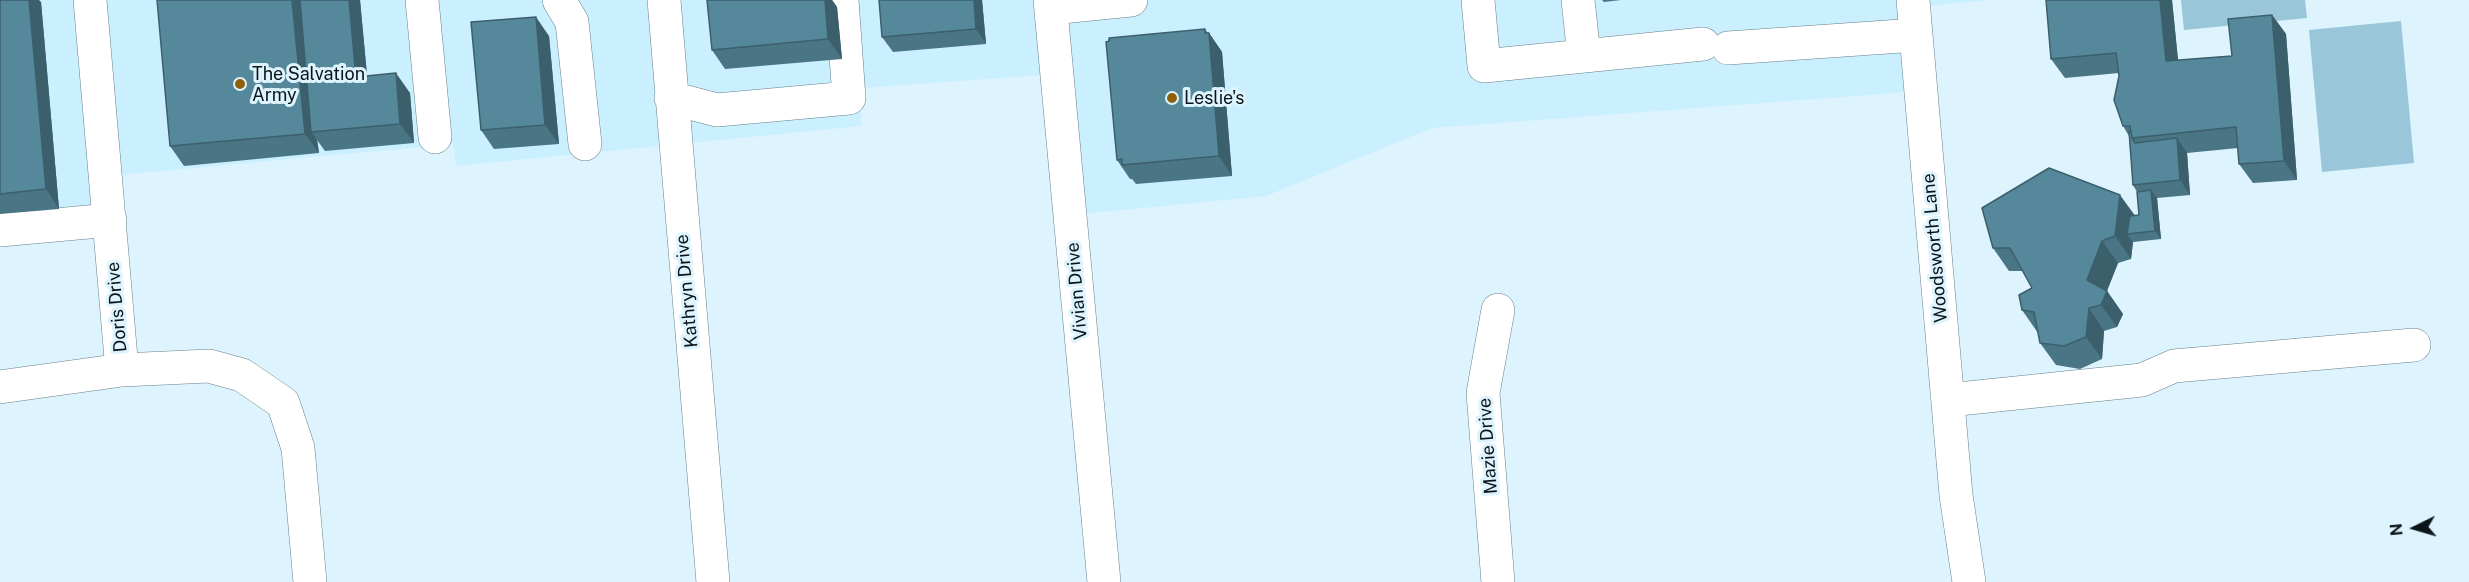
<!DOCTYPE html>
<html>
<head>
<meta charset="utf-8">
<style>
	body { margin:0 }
	#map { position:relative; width:2469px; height:582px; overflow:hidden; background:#ddf3fd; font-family:"Public Sans",sans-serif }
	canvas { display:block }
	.north { position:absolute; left:2385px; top:498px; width:60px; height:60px; -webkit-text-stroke:4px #ddf3fd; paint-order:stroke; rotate:265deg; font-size:16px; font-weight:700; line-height:24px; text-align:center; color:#0b1519 }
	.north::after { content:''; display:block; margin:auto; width:21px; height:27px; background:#0b1519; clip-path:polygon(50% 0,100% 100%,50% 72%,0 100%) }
</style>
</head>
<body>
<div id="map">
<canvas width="2469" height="582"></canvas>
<div class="north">N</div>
</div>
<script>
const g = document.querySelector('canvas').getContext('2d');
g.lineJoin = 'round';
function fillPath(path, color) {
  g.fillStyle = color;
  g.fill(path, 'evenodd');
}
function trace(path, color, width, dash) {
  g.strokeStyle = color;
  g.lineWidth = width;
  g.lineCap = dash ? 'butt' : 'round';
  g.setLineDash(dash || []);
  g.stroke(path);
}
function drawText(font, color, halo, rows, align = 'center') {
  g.font = font + ' "Public Sans",sans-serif';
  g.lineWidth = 6;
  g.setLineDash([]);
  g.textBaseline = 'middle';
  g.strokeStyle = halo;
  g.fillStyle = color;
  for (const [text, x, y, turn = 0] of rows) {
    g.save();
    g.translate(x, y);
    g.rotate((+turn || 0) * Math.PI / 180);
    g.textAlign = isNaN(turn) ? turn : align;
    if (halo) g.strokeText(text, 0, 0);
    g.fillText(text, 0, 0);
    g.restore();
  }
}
fillPath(new Path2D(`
	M 0,0 L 1991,0 L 1914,7 L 1921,91 L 1432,128 L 1266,196 L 1070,215 L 1057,74 L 861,88 L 861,126 L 456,166 L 453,144 L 107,176 L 111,233 L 0,243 Z`), '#caeffe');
fillPath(new Path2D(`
	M 2181,0 L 2305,0 L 2307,18 L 2184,30 Z
	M 2401,21 L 2414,163 L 2322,172 L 2309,30 Z`), '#99c7d9');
const minor = new Path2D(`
	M 90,0 L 122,370
	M 422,0 L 435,137
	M 559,0 L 572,22 L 585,144
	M 664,0 L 713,582
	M 1050,0 L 1104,582
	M 1478,0 L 1484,66 L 1584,56 L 1578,0
	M 1913,0 L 1956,495 L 1969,582
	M 1051,8 L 1131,0
	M 1728,48 L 1916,35
	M 1584,56 L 1703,44
	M 671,98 L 717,110 L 849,98 L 842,0
	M 0,230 L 110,220
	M 0,387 L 122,370 L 209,366 L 242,375 L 283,403 L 298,448 L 310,582
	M 1949,400 L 2142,380 L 2174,366 L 2414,345
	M 1498,582 L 1483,393 L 1498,310`);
trace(minor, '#66808a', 34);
trace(minor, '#fff', 33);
fillPath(new Path2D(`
	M 0,0 L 41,2 L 59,209 L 0,214 Z
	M 360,0 L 367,76 L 410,93 L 414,143 L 325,151 L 317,140 L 319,153 L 184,166 L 170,146 Z
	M 707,0 L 832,0 L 837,7 L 842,59 L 725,69 L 712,50 Z
	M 879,0 L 982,0 L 986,44 L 893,52 L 882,37 Z
	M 1602,0 L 1621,0 L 1604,2 Z
	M 2046,0 L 2172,0 L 2178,60 L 2232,56 L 2272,15 L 2286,34 L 2297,180 L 2253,183 L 2239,164 L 2238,148 L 2187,153 L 2190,195 L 2157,198 L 2161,239 L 2133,242 L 2131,259 L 2118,263 L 2107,291 L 2123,314 L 2117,327 L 2104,331 L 2102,359 L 2080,369 L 2056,365 L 2040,343 L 2038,333 L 2022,310 L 2032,288 L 2022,271 L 2009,271 L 1993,248 L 2139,215 L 2137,192 L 2133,185 L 2129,136 L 2123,126 L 2119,73 L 2065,78 L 2051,59 Z
	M 1209,33 L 1222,52 L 1232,176 L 1136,184 L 1132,179 L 1130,179 L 1117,160 Z
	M 549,36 L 559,144 L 494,149 L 481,130 Z`), '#4a7585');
fillPath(new Path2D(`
	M 29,0 L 39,0 L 41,2 L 59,209 L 46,189 Z
	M 292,0 L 302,0 L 311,132 L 317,140 L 319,153 L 305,134 Z
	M 349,0 L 360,0 L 369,96 L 356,77 Z
	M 825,0 L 832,0 L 837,7 L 842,59 L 828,39 Z
	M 974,0 L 982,0 L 986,44 L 976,29 Z
	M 2160,0 L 2172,0 L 2180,80 L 2166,61 Z
	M 2272,15 L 2286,34 L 2297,180 L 2284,161 Z
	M 536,17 L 549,36 L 559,144 L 545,125 Z
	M 1205,29 L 1209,35 L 1209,33 L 1222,52 L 1232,176 L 1219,156 Z
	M 396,73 L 410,93 L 414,143 L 400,124 Z
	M 2177,138 L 2187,153 L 2190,195 L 2180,180 Z
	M 2151,190 L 2157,198 L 2161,239 L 2155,231 Z
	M 2120,195 L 2136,217 L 2127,234 L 2133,242 L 2131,259 L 2115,236 Z
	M 2102,241 L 2118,263 L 2104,298 L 2107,291 L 2123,314 L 2117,327 L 2101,305 L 2087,280 Z
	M 2089,308 L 2104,331 L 2102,359 L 2086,337 Z`), '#3c5f6c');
const building = new Path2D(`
	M 0,0 L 29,0 L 46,189 L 0,194 Z
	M 157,0 L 292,0 L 305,134 L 170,146 Z
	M 300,0 L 349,0 L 356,77 L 396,73 L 400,124 L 311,132 Z
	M 707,0 L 825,0 L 828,39 L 712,50 Z
	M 879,0 L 974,0 L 976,29 L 882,37 Z
	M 2046,0 L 2160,0 L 2166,61 L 2232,56 L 2228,19 L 2272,15 L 2284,161 L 2239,164 L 2236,127 L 2132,138 L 2130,126 L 2123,126 L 2114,100 L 2119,76 L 2116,53 L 2051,59 Z
	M 536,17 L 545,125 L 481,130 L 471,22 Z
	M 1205,29 L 1205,33 L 1209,33 L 1219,156 L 1122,165 L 1122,159 L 1117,160 L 1106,42 L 1109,41 L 1109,38 Z
	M 2129,131 L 2131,131 L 2132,138 L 2135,143 L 2177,138 L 2180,180 L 2133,185 Z
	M 2049,168 L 2120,195 L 2115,236 L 2102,241 L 2087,280 L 2107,291 L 2101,305 L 2089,308 L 2086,337 L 2064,346 L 2040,343 L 2034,312 L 2022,310 L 2019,295 L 2032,288 L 2010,248 L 1993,248 L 1982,208 Z
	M 2151,190 L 2155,231 L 2127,234 L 2130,216 L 2139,215 L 2137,192 Z`);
fillPath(building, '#56889b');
trace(building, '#3c5f6c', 1.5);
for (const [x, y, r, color] of [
	[240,84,6,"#90610c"],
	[1172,98,6,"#90610c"]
]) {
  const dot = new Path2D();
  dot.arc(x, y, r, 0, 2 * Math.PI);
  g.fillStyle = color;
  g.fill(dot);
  trace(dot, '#ddf3fd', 2);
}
drawText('18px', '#0b1519', '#ddf3fd', [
	["The Salvation",252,74],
	["Army",252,95],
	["Leslie's",1184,98]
], 'left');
drawText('18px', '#0b1519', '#ddf3fd', [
	["Woodsworth Lane",1935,248,-95],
	["Kathryn Drive",687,291,-95],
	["Vivian Drive",1077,291,-95],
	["Doris Drive",117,307,-95],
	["Mazie Drive",1488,446,-94]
]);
</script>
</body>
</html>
